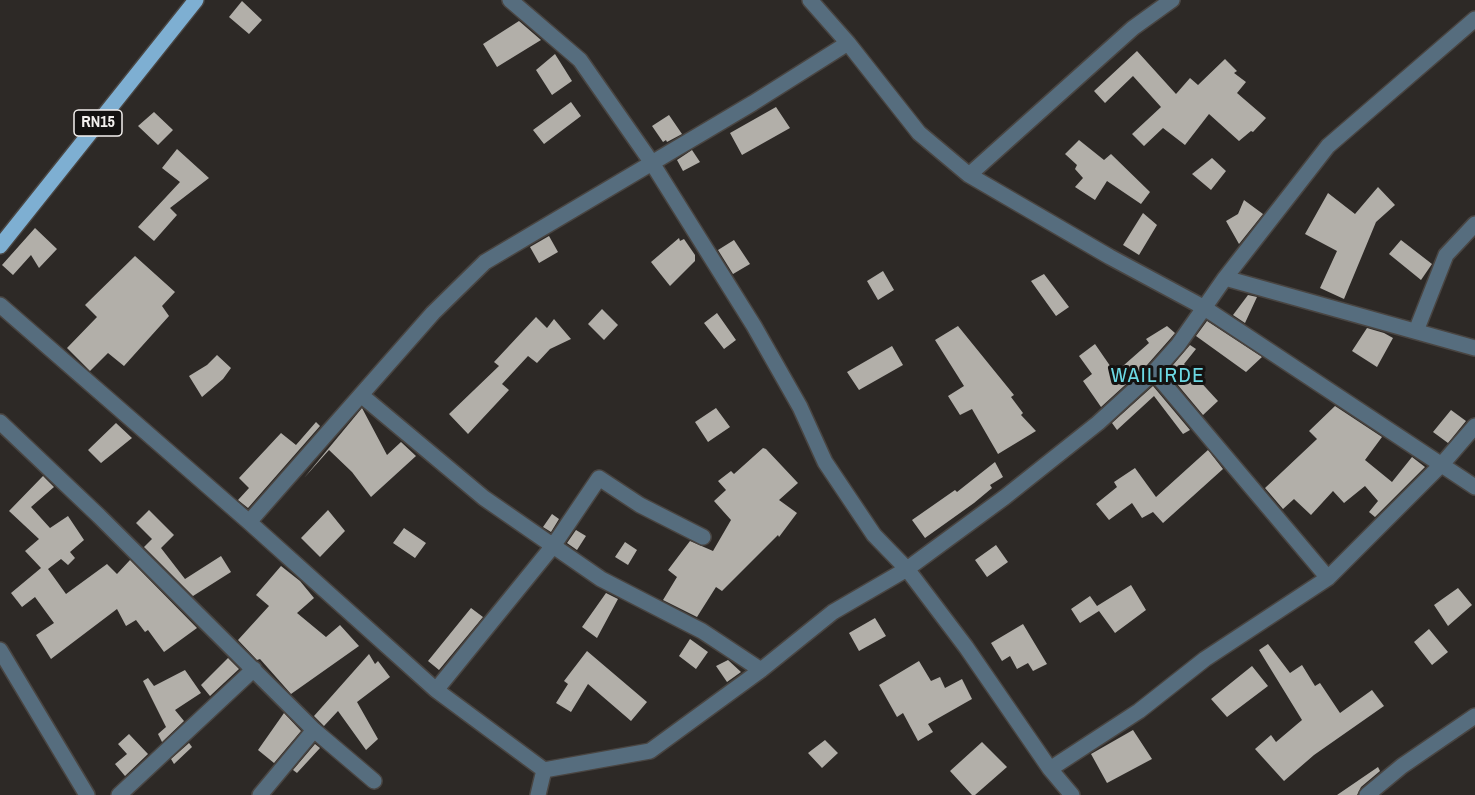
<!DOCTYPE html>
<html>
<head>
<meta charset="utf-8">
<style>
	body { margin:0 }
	canvas { display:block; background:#2d2926 }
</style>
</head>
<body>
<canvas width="1475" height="795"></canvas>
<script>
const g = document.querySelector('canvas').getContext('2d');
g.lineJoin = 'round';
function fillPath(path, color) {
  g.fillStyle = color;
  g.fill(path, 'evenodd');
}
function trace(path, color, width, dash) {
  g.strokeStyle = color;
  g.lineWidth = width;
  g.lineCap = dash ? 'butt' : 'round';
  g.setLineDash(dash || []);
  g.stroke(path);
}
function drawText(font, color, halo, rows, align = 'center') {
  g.font = font + ' "Archivo Narrow",sans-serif';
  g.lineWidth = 6;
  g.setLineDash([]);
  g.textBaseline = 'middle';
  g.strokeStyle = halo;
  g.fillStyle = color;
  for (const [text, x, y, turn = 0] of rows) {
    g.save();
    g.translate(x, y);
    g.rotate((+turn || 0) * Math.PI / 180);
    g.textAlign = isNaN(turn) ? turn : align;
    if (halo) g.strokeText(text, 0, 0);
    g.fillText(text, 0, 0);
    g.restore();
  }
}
fillPath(new Path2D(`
	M 242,1 L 262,20 L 249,34 L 229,17 Z
	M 519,21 L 541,40 L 497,67 L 483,44 Z
	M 1137,51 L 1176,94 L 1190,78 L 1198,85 L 1225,59 L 1237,71 L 1234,73 L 1246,82 L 1237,93 L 1266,118 L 1253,132 L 1251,131 L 1239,141 L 1209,114 L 1185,145 L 1163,128 L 1144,146 L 1132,134 L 1161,107 L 1133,76 L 1105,103 L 1094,91 Z
	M 555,54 L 572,81 L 552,95 L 536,70 Z
	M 571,102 L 581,116 L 544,144 L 533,130 Z
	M 776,107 L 790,128 L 742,155 L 730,133 Z
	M 154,112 L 173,130 L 158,145 L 138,126 Z
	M 669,115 L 682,134 L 667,142 L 666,140 L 663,142 L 652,126 Z
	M 1079,140 L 1104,160 L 1111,154 L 1150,192 L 1141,204 L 1107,181 L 1095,200 L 1075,187 L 1083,178 L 1075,169 L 1077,165 L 1065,154 Z
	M 177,149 L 209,178 L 170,208 L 177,215 L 154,241 L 138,227 L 180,182 L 162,168 Z
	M 692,150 L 700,162 L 683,171 L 677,160 Z
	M 1212,158 L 1226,171 L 1211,190 L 1192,174 Z
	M 1378,187 L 1395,205 L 1376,222 L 1344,299 L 1320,288 L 1337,251 L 1305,234 L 1328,193 L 1355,214 Z
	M 1244,200 L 1263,214 L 1239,244 L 1226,221 L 1238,214 Z
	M 1143,213 L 1157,225 L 1139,255 L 1123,245 Z
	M 35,228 L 57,249 L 39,268 L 31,255 L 13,275 L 2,265 Z
	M 549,236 L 558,252 L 539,263 L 530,247 Z
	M 679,238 L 680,241 L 684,239 L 695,255 L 695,261 L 670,286 L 651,262 Z
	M 734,240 L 750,264 L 733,274 L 718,250 Z
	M 1401,240 L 1432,264 L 1421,280 L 1389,254 Z
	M 135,256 L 175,292 L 162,306 L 169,316 L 124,366 L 108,353 L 90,371 L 67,348 L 97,317 L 85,305 Z
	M 883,271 L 894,290 L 878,300 L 867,281 Z
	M 1044,274 L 1069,307 L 1056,316 L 1031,281 Z
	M 1248,295 L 1257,297 L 1245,323 L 1233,315 Z
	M 602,309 L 618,325 L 604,340 L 588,324 Z
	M 717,313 L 736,340 L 724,349 L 704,323 Z
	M 536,317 L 547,328 L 554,319 L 571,339 L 550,349 L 537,363 L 528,356 L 502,384 L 509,390 L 468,434 L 449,414 L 499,366 L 494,362 Z
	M 1207,321 L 1262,357 L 1246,372 L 1196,336 Z
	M 958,326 L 1014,395 L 1011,397 L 1023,413 L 1021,415 L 1036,431 L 998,454 L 972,409 L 960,415 L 948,396 L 964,386 L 935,340 Z
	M 1167,326 L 1175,333 L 1170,339 L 1147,365 L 1101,407 L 1083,381 L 1092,374 L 1079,356 L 1095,344 L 1115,373 L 1149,343 L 1146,339 Z
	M 1367,328 L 1384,333 L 1393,338 L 1377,367 L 1352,351 Z
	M 1190,345 L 1196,349 L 1184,364 L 1218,401 L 1203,415 L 1167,372 Z
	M 892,346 L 903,365 L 859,390 L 847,372 Z
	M 217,355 L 231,368 L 223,379 L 202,397 L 189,376 L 207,365 Z
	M 1153,386 L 1190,430 L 1183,434 L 1154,396 L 1117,430 L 1112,423 Z
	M 1335,406 L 1382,437 L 1365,460 L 1392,482 L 1412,457 L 1425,467 L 1375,517 L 1369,512 L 1378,501 L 1365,486 L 1344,503 L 1333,491 L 1311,515 L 1294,499 L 1283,509 L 1265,488 L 1317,439 L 1309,431 Z
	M 362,408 L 387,455 L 401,442 L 416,456 L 371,497 L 352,472 L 329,450 L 304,478 Z
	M 716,408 L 730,427 L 708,442 L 695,422 Z
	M 1451,410 L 1466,421 L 1448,443 L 1433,432 Z
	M 316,422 L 320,426 L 248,508 L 238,500 L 249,488 L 239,478 L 281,433 L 296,445 Z
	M 116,423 L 132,438 L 101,463 L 88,450 Z
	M 763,448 L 766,449 L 798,483 L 779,500 L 797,513 L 779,537 L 778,535 L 722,591 L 716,587 L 697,617 L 663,600 L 677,577 L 668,570 L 690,541 L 713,551 L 731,520 L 714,501 L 726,490 L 718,481 L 731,471 L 734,474 Z
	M 1208,450 L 1223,469 L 1163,523 L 1153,512 L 1142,518 L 1132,503 L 1109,520 L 1096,504 L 1117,487 L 1114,482 L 1135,468 L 1156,497 Z
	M 995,462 L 1003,477 L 990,485 L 992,488 L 974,503 L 925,538 L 912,520 L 955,490 L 957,492 Z
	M 43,476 L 54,487 L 31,507 L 50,528 L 68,516 L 84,540 L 70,552 L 75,558 L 68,565 L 61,559 L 48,569 L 66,594 L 107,564 L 117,574 L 130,560 L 197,628 L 164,652 L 148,630 L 145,632 L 136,620 L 126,626 L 117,609 L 51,659 L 36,635 L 54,623 L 35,597 L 22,607 L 11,593 L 41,568 L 25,551 L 39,539 L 9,511 Z
	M 149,510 L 174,535 L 161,548 L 185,579 L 221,556 L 231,572 L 193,596 L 144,547 L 152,539 L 136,523 Z
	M 328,510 L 345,531 L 320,557 L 301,538 Z
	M 552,514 L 559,519 L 551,532 L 543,527 Z
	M 404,528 L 426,543 L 415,558 L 393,543 Z
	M 576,530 L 586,536 L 577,550 L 567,543 Z
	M 625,542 L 637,550 L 628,565 L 615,557 Z
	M 996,545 L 1008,562 L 987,577 L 975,560 Z
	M 281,566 L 300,581 L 314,598 L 297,613 L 326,637 L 340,625 L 359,646 L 291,694 L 260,659 L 257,660 L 238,640 L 269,606 L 256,595 Z
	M 1131,585 L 1146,610 L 1115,633 L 1099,611 L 1080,623 L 1071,609 L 1090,596 L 1097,606 Z
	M 1458,588 L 1472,605 L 1448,626 L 1434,605 Z
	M 606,593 L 618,599 L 597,638 L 582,627 Z
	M 471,608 L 483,617 L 439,670 L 428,661 Z
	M 875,618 L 886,636 L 859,651 L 849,633 Z
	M 1023,624 L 1047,664 L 1033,671 L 1028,663 L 1017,669 L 1010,656 L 1002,661 L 991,643 Z
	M 1429,629 L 1448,652 L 1432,665 L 1414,642 Z
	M 690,639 L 708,652 L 696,669 L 679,656 Z
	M 1268,644 L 1290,673 L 1302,665 L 1315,686 L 1320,683 L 1340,713 L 1372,690 L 1384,706 L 1314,755 L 1284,781 L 1255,749 L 1271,735 L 1276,742 L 1302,720 L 1259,650 Z
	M 587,651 L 647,702 L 631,721 L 588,684 L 571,712 L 556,703 L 568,684 L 564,681 Z
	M 369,654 L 375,664 L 378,661 L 390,677 L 357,702 L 378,739 L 366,750 L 338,711 L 324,726 L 314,716 Z
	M 228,658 L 239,669 L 210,696 L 201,685 Z
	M 728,660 L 741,672 L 727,682 L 716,666 Z
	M 919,661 L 931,681 L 940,677 L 945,688 L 962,679 L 972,699 L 928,724 L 933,732 L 918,741 L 903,713 L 897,717 L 879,685 Z
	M 1252,666 L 1268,686 L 1227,717 L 1211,699 Z
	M 185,670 L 201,693 L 175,710 L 184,721 L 162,742 L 158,734 L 166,727 L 143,681 L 148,678 L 154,686 Z
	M 284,713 L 301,731 L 274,763 L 258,750 Z
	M 1133,730 L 1152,759 L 1107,783 L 1091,754 Z
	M 129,734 L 148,754 L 125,776 L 115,764 L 127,754 L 118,744 Z
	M 825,740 L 838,753 L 822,768 L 808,753 Z
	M 982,742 L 1007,767 L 975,795 L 972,795 L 950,771 Z
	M 189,743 L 192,747 L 174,764 L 171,759 Z
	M 315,744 L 320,748 L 297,773 L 293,770 Z
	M 1378,767 L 1380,771 L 1361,787 L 1357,795 L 1337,795 Z`), '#b2afa9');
const street = new Path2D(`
	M 510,0 L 580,60 L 652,163 L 754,326 L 800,407 L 825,462 L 874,535 L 907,569 L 966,647 L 1050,769 L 1072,795
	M 810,0 L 848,43 L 919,133 L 969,175 L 1110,257 L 1203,307 L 1475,487
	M 969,175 L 1133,28 L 1172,0
	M 1225,278 L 1475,348
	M 0,305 L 249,522 L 436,690 L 544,770 L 650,751 L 761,670 L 833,612 L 907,569 L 1005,497 L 1098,423 L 1154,372 L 1178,345 L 1225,278 L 1328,146 L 1475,19
	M 1416,331 L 1446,255 L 1475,224
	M 1154,372 L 1328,578
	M 361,395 L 484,498 L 601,579 L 702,631 L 761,670
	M 0,422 L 99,516 L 314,730 L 374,781
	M 249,522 L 433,313 L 485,262 L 753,103 L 848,43
	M 0,650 L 87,795
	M 436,690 L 553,546 L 599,478 L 640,505 L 703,537
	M 1050,769 L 1139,711 L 1205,659 L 1328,578 L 1443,463 L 1475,426
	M 119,795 L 254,669
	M 260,795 L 314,730
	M 538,795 L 544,770
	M 1367,795 L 1402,766 L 1475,716`);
const primary = new Path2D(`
	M 0,246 L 196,0`);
trace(street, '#494542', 18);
trace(primary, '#494542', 18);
trace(street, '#566d7e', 15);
trace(primary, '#7eafd2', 15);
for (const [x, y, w] of [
	[98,123,48]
]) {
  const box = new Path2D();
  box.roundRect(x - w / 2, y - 13, w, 26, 4.5);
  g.fillStyle = '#141211';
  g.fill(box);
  trace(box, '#f3f0ee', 1.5);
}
drawText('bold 16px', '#f3f0ee', null, [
	["RN15",98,123]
]);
g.letterSpacing = '1.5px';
drawText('21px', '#6cd8e3', '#141211', [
	["WAILIRDE",1158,376]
]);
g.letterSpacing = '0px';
</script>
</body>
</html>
